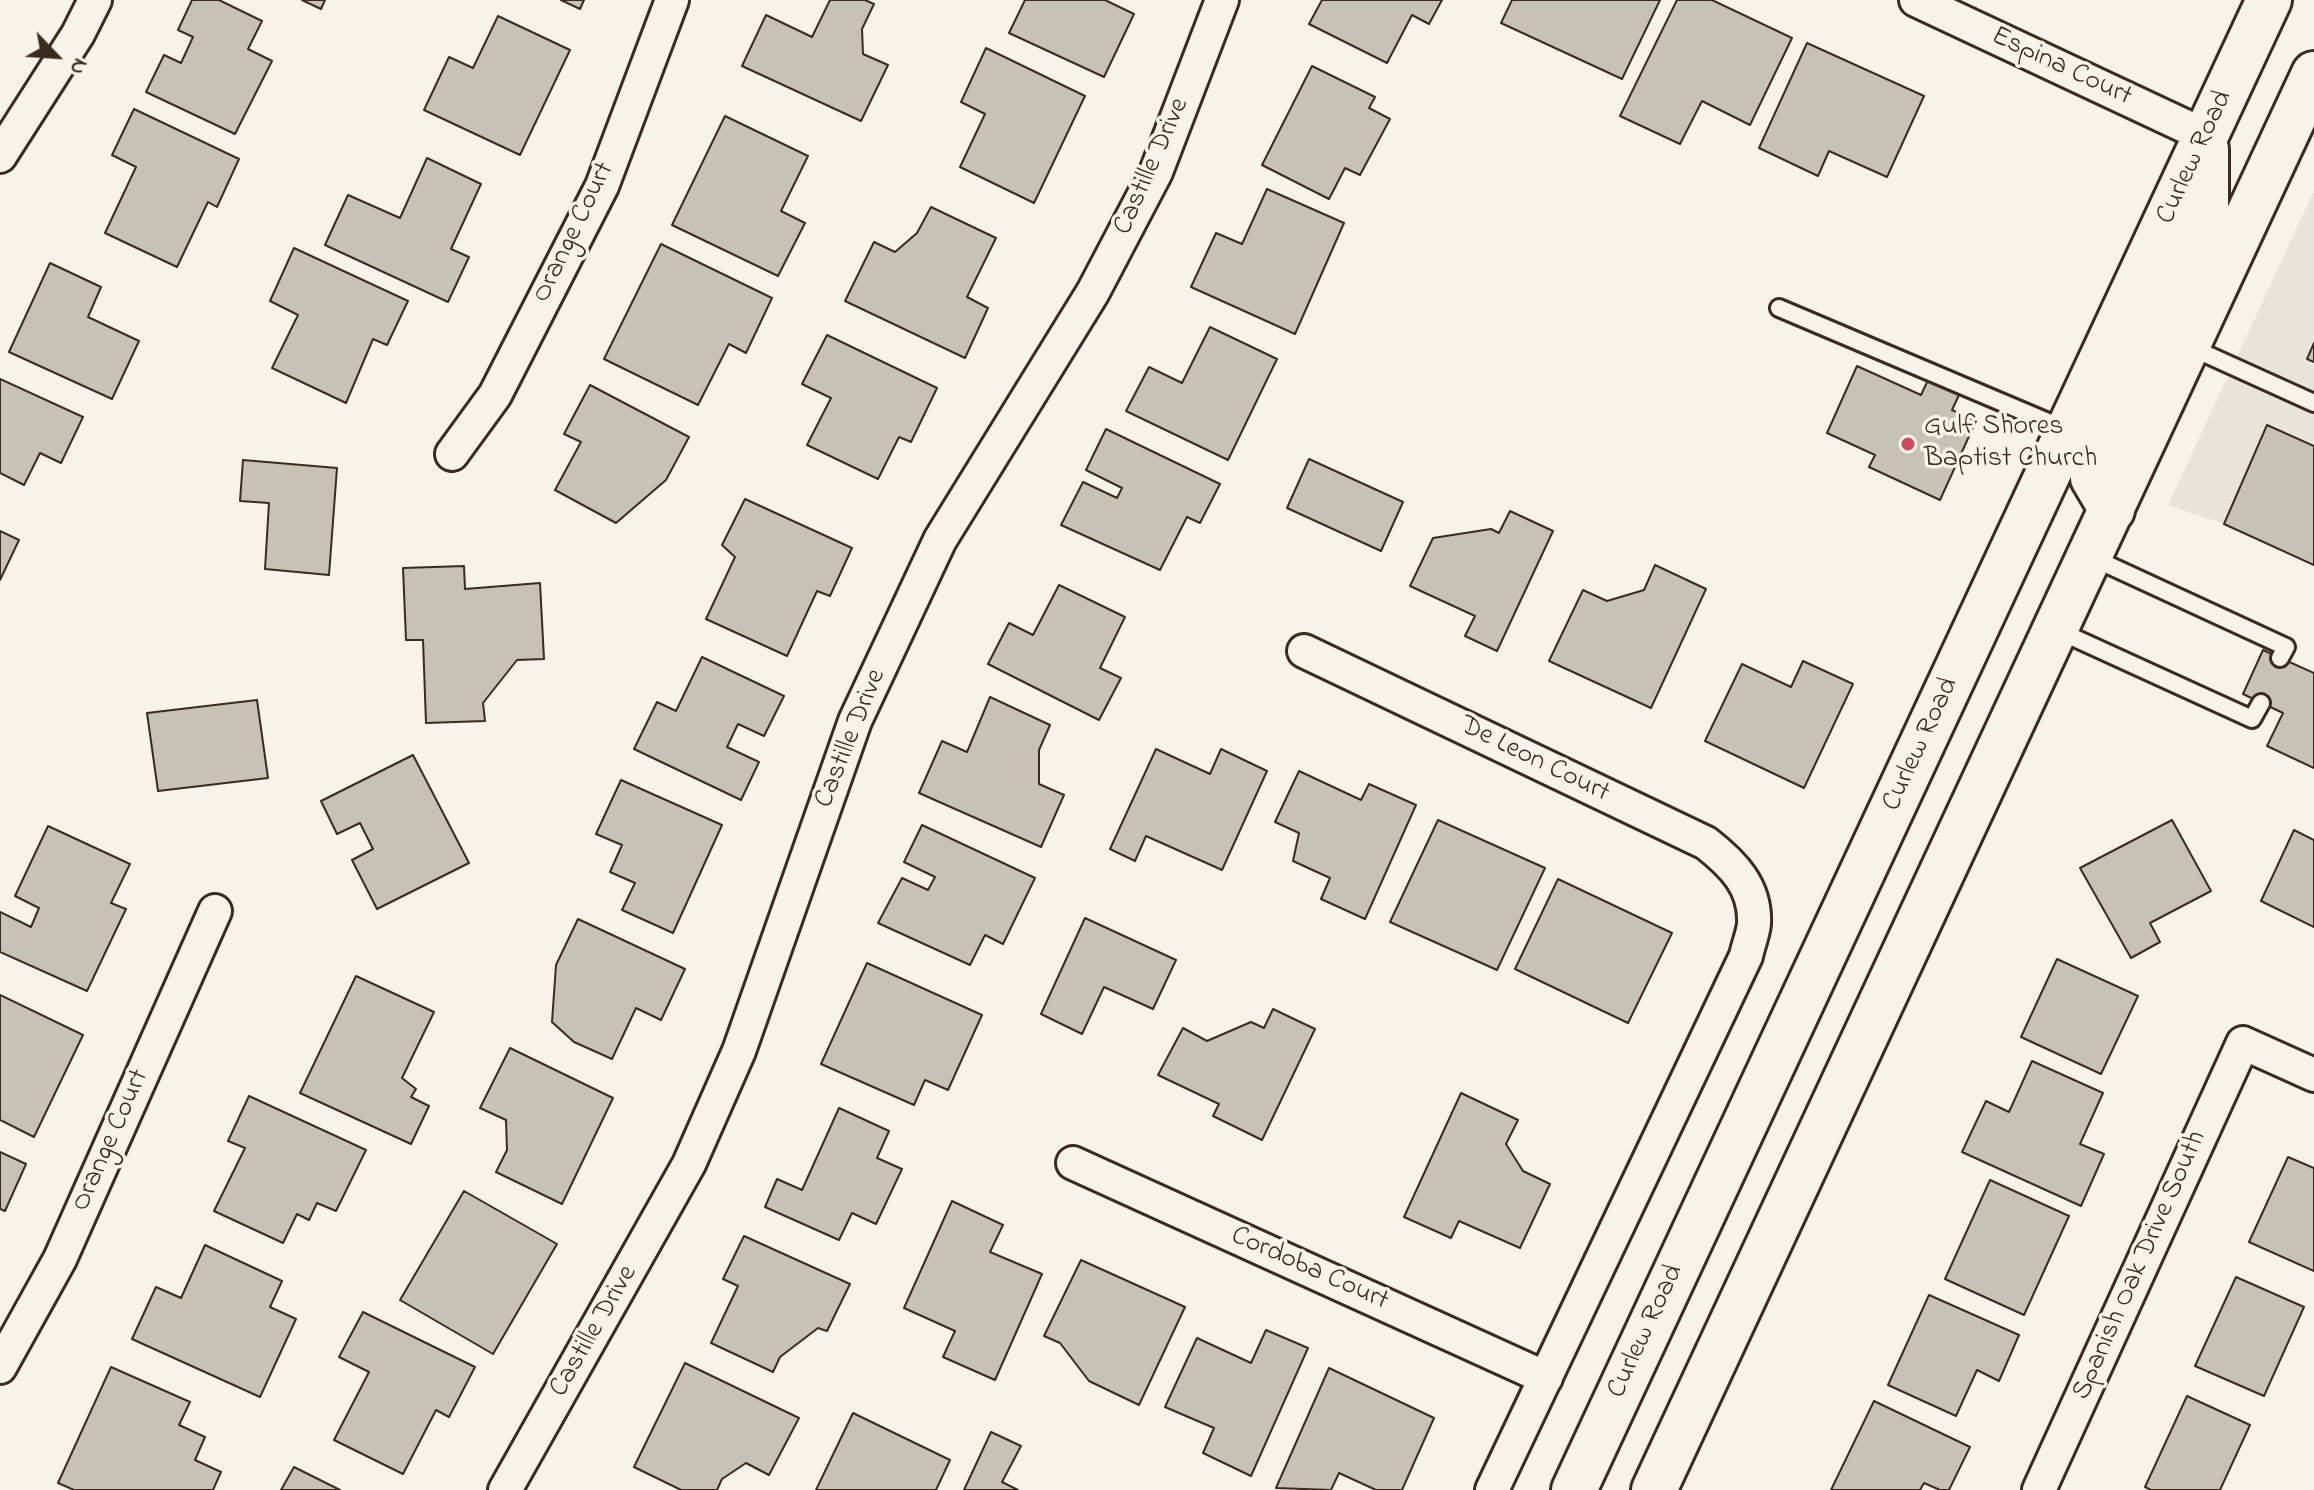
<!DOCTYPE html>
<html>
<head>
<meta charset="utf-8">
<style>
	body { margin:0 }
	#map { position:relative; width:2314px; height:1490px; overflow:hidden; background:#f7f3e8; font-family:"Indie Flower",sans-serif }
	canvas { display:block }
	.north { position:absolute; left:16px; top:16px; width:80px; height:80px; -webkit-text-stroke:6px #f7f3e8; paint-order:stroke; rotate:115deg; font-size:22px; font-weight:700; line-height:32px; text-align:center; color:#3b2a1e }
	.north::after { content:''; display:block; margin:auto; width:28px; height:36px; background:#3b2a1e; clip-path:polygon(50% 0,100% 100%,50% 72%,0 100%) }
</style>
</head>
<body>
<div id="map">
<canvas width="2314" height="1490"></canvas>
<div class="north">N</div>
</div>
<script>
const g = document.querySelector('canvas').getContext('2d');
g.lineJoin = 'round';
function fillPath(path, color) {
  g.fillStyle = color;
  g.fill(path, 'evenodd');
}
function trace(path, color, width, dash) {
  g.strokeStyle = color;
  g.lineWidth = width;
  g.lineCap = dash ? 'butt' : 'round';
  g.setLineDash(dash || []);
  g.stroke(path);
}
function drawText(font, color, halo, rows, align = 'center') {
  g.font = font + ' "Indie Flower",sans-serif';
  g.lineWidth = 7;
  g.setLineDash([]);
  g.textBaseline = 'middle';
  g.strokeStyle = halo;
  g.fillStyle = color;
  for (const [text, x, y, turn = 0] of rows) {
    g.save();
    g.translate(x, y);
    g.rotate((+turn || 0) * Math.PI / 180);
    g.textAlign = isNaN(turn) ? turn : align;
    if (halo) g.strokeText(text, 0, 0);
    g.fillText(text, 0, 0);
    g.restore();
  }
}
fillPath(new Path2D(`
	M 2314,191 L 2314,484 L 2221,523 L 2168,505 Z`), '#e9e4d9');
const building = new Path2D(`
	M 192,0 L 219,0 L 262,21 L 248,49 L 272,61 L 235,134 L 146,92 L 164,55 L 181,63 L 193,37 L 178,30 Z
	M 302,0 L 325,0 L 321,9 Z
	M 561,0 L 584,0 L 580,9 Z
	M 830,0 L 865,0 L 874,4 L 862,29 L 863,54 L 888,65 L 861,121 L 742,66 L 766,15 L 812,37 Z
	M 1025,0 L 1105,0 L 1134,14 L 1104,77 L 1009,33 Z
	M 1322,0 L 1442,0 L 1429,24 L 1412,15 L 1387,63 L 1309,24 Z
	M 1512,0 L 1660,0 L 1622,79 L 1501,23 Z
	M 1677,0 L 1712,0 L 1792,38 L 1750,125 L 1702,101 L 1680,144 L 1620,116 Z
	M 498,16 L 570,50 L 520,155 L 424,110 L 449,57 L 473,68 Z
	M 1807,43 L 1924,96 L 1887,177 L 1829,151 L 1818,176 L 1759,148 Z
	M 986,48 L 1085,96 L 1034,203 L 960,167 L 985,114 L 961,102 Z
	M 1312,66 L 1375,97 L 1369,108 L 1390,119 L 1360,175 L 1345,168 L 1329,199 L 1262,165 Z
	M 134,109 L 239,159 L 217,207 L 208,202 L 177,267 L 105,233 L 136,167 L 112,155 Z
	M 725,116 L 808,156 L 781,211 L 805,223 L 778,276 L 672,225 Z
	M 427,158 L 481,184 L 451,249 L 469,257 L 448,302 L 325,245 L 348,195 L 400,218 Z
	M 1267,189 L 1344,223 L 1295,334 L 1191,287 L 1216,233 L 1242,244 Z
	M 931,207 L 996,238 L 967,297 L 988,308 L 965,358 L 845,301 L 874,242 L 895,252 L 917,233 Z
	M 661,244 L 772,298 L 746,353 L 729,344 L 698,405 L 604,359 Z
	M 294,248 L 408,301 L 387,345 L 373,339 L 346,403 L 272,368 L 298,315 L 270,301 Z
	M 50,263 L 101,287 L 88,317 L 139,341 L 112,399 L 9,352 Z
	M 1210,327 L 1277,359 L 1228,460 L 1126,411 L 1149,367 L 1182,383 Z
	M 827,335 L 937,388 L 911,442 L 899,437 L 878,479 L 807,445 L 831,398 L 802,384 Z
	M 2314,343 L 2314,362 L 2307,359 Z
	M 1857,366 L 1921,395 L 1928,380 L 1959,395 L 1952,410 L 1976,421 L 1940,500 L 1869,467 L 1875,455 L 1827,433 Z
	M 0,379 L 83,417 L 61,463 L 40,453 L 24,485 L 0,473 Z
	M 590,385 L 689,437 L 666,480 L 616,523 L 555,490 L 581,442 L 564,434 Z
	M 2267,425 L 2314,446 L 2314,565 L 2224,524 Z
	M 1106,429 L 1220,484 L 1200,523 L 1187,517 L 1160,570 L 1061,525 L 1083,482 L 1117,498 L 1122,488 L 1086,470 Z
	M 1309,459 L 1403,502 L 1381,551 L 1287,508 Z
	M 243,460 L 337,468 L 329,575 L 265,569 L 269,503 L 240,501 Z
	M 745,499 L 852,548 L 830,596 L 817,591 L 787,656 L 706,619 L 735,557 L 722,545 Z
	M 1510,511 L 1553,531 L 1497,651 L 1465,636 L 1475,616 L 1410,586 L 1433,538 L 1491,529 L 1499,533 Z
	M 0,531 L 19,540 L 0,580 Z
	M 1655,565 L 1706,589 L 1651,708 L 1549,661 L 1583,590 L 1607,601 L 1644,590 Z
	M 464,566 L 465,589 L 540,583 L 544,659 L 517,660 L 483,703 L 485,721 L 426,723 L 423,640 L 406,640 L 403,568 Z
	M 1059,585 L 1125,617 L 1100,668 L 1121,678 L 1099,720 L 988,664 L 1009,623 L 1033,635 Z
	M 2263,650 L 2314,673 L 2314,768 L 2267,746 L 2283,713 L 2243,694 Z
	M 702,657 L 784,696 L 764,736 L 738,724 L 727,747 L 759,762 L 741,800 L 634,749 L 657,702 L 676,711 Z
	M 1803,661 L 1853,684 L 1804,788 L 1705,741 L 1742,664 L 1791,687 Z
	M 990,697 L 1050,725 L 1039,750 L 1039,784 L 1064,795 L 1041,847 L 919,793 L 942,741 L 967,752 Z
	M 257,700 L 268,778 L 158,791 L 147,713 Z
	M 1156,749 L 1210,774 L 1221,749 L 1267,771 L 1222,870 L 1146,836 L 1135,861 L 1110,849 Z
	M 413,755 L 469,863 L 377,909 L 352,860 L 373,849 L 360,823 L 337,834 L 321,801 Z
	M 1299,771 L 1361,800 L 1369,784 L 1416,805 L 1365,919 L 1321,899 L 1330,878 L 1293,861 L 1299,833 L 1275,822 Z
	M 621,780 L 722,825 L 673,933 L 622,910 L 635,883 L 610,872 L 622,845 L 596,834 Z
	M 1438,820 L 1545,868 L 1497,970 L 1390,922 Z
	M 2172,820 L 2211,891 L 2150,923 L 2160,942 L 2131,958 L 2080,868 Z
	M 922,825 L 1035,878 L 1003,944 L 985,935 L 970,965 L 878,923 L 902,878 L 928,890 L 935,877 L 904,862 Z
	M 48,826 L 130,864 L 111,903 L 126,909 L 87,991 L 0,952 L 0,912 L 31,927 L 39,908 L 15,896 Z
	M 2294,830 L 2314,840 L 2314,927 L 2261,901 Z
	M 1558,879 L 1672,933 L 1628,1023 L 1515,969 Z
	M 1085,918 L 1176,960 L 1153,1009 L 1104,987 L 1082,1034 L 1041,1014 Z
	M 578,919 L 685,969 L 661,1020 L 636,1008 L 612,1059 L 574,1042 L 552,1022 L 556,965 Z
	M 2057,959 L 2138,996 L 2101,1074 L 2021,1037 Z
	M 867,963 L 982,1015 L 948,1090 L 925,1080 L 914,1105 L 821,1064 Z
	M 356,976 L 434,1012 L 402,1078 L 416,1089 L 411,1097 L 429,1106 L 411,1144 L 300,1093 Z
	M 0,995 L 83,1035 L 34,1137 L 0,1120 Z
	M 1273,1009 L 1315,1029 L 1262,1140 L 1213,1116 L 1219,1104 L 1158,1075 L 1183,1028 L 1207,1041 L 1251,1022 L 1264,1028 Z
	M 510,1048 L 613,1098 L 562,1204 L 496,1172 L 507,1150 L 506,1120 L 480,1108 Z
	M 2032,1061 L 2103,1093 L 2080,1144 L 2104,1154 L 2081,1206 L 1962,1152 L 1986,1101 L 2009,1112 Z
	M 1461,1093 L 1518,1120 L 1506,1144 L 1523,1171 L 1550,1184 L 1520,1248 L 1459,1221 L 1451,1238 L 1404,1217 Z
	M 249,1096 L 366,1150 L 336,1211 L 317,1203 L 309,1220 L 297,1214 L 283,1243 L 214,1211 L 245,1148 L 228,1141 Z
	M 839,1108 L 889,1131 L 877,1158 L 902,1169 L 876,1224 L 852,1213 L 839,1240 L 765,1207 L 777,1179 L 802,1190 Z
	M 0,1152 L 26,1164 L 5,1211 L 0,1209 Z
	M 2288,1157 L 2314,1168 L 2314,1271 L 2249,1242 Z
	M 1990,1180 L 2069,1216 L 2024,1315 L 1945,1279 Z
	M 464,1191 L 557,1244 L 493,1354 L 400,1300 Z
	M 952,1201 L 1003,1225 L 990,1252 L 1042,1274 L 995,1380 L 943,1357 L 955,1331 L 904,1308 Z
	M 744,1236 L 850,1284 L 827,1331 L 818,1328 L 780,1357 L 773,1372 L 711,1343 L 738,1286 L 723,1279 Z
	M 205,1245 L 282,1281 L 270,1307 L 296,1319 L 260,1397 L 132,1339 L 156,1287 L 181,1298 Z
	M 1081,1260 L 1185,1307 L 1139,1405 L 1089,1381 L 1060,1343 L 1044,1336 Z
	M 2236,1277 L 2304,1307 L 2264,1396 L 2195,1366 Z
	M 1929,1295 L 2019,1335 L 1999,1381 L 1977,1370 L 1956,1416 L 1888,1385 Z
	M 363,1312 L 475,1367 L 449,1417 L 436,1410 L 403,1474 L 334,1440 L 369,1372 L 339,1357 Z
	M 1266,1330 L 1308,1348 L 1251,1476 L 1203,1453 L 1214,1428 L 1165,1407 L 1197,1338 L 1251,1363 Z
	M 685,1363 L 799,1418 L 769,1475 L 746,1463 L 722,1479 L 717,1490 L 681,1490 L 634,1467 Z
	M 111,1367 L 190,1402 L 179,1425 L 205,1437 L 195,1460 L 221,1472 L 213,1490 L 74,1490 L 58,1483 Z
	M 1329,1368 L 1434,1418 L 1402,1490 L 1376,1490 L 1339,1473 L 1331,1490 L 1276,1488 Z
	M 2187,1396 L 2250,1425 L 2220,1490 L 2151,1490 L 2145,1487 Z
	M 1874,1401 L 1970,1447 L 1949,1490 L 1940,1490 L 1924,1483 L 1920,1490 L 1831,1490 Z
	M 853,1413 L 950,1460 L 936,1490 L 816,1490 Z
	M 991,1432 L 1021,1446 L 1002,1482 L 1018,1490 L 964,1490 Z
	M 294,1467 L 340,1490 L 281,1490 Z`);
fillPath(building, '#c8c1b6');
trace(building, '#3b2a1e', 2);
const lane = new Path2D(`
	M 1779,308 L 2067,430
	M 2188,346 L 2314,403
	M 2091,557 L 2286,647 L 2280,658
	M 2057,630 L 2252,719 L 2261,703`);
const street = new Path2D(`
	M 1916,0 L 2206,136
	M 0,156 L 78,34 L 95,0
	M 452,454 L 495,395 L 602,186 L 672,0
	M 1304,651 L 1706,843 C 1733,864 1756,887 1754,924 C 1753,934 1748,946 1746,956 L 1492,1490
	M 1073,1163 L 1546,1378
	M 0,1367 L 60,1259 L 215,911
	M 505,1490 L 689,1164 L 739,1051 L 855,721 L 940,540 L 1093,292 L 1156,172 L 1222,0
	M 2039,1490 L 2243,1043 L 2314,1075`);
const secondary = new Path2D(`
	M 2112,510 L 2093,478 L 2206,210 L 2206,149
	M 1574,1490 L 2269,0
	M 1654,1490 L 2314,74`);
trace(lane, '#3b2a1e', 22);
trace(street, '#3b2a1e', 38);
trace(secondary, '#3b2a1e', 50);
trace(lane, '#f7f3e8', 16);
trace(street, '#f7f3e8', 32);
trace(secondary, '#f7f3e8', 44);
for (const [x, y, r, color] of [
	[1908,444,8,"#d1495b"]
]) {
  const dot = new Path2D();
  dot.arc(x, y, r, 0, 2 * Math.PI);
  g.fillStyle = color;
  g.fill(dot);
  trace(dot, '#f7f3e8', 3);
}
drawText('28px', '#3b2a1e', '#f7f3e8', [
	["Espina Court",2061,68,25],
	["Curlew Road",2196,158,-65],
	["Castille Drive",1153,167,-66],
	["Orange Court",575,233,-64],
	["Castille Drive",852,739,-68],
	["Curlew Road",1922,745,-65],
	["De Leon Court",1534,761,26],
	["Orange Court",112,1141,-66],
	["Spanish Oak Drive South",2141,1266,-66],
	["Cordoba Court",1309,1270,24],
	["Castille Drive",595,1332,-60],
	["Curlew Road",1647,1332,-65]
]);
drawText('28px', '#3b2a1e', '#f7f3e8', [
	["Gulf Shores",1924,428],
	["Baptist Church",1924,460]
], 'left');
</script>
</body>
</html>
